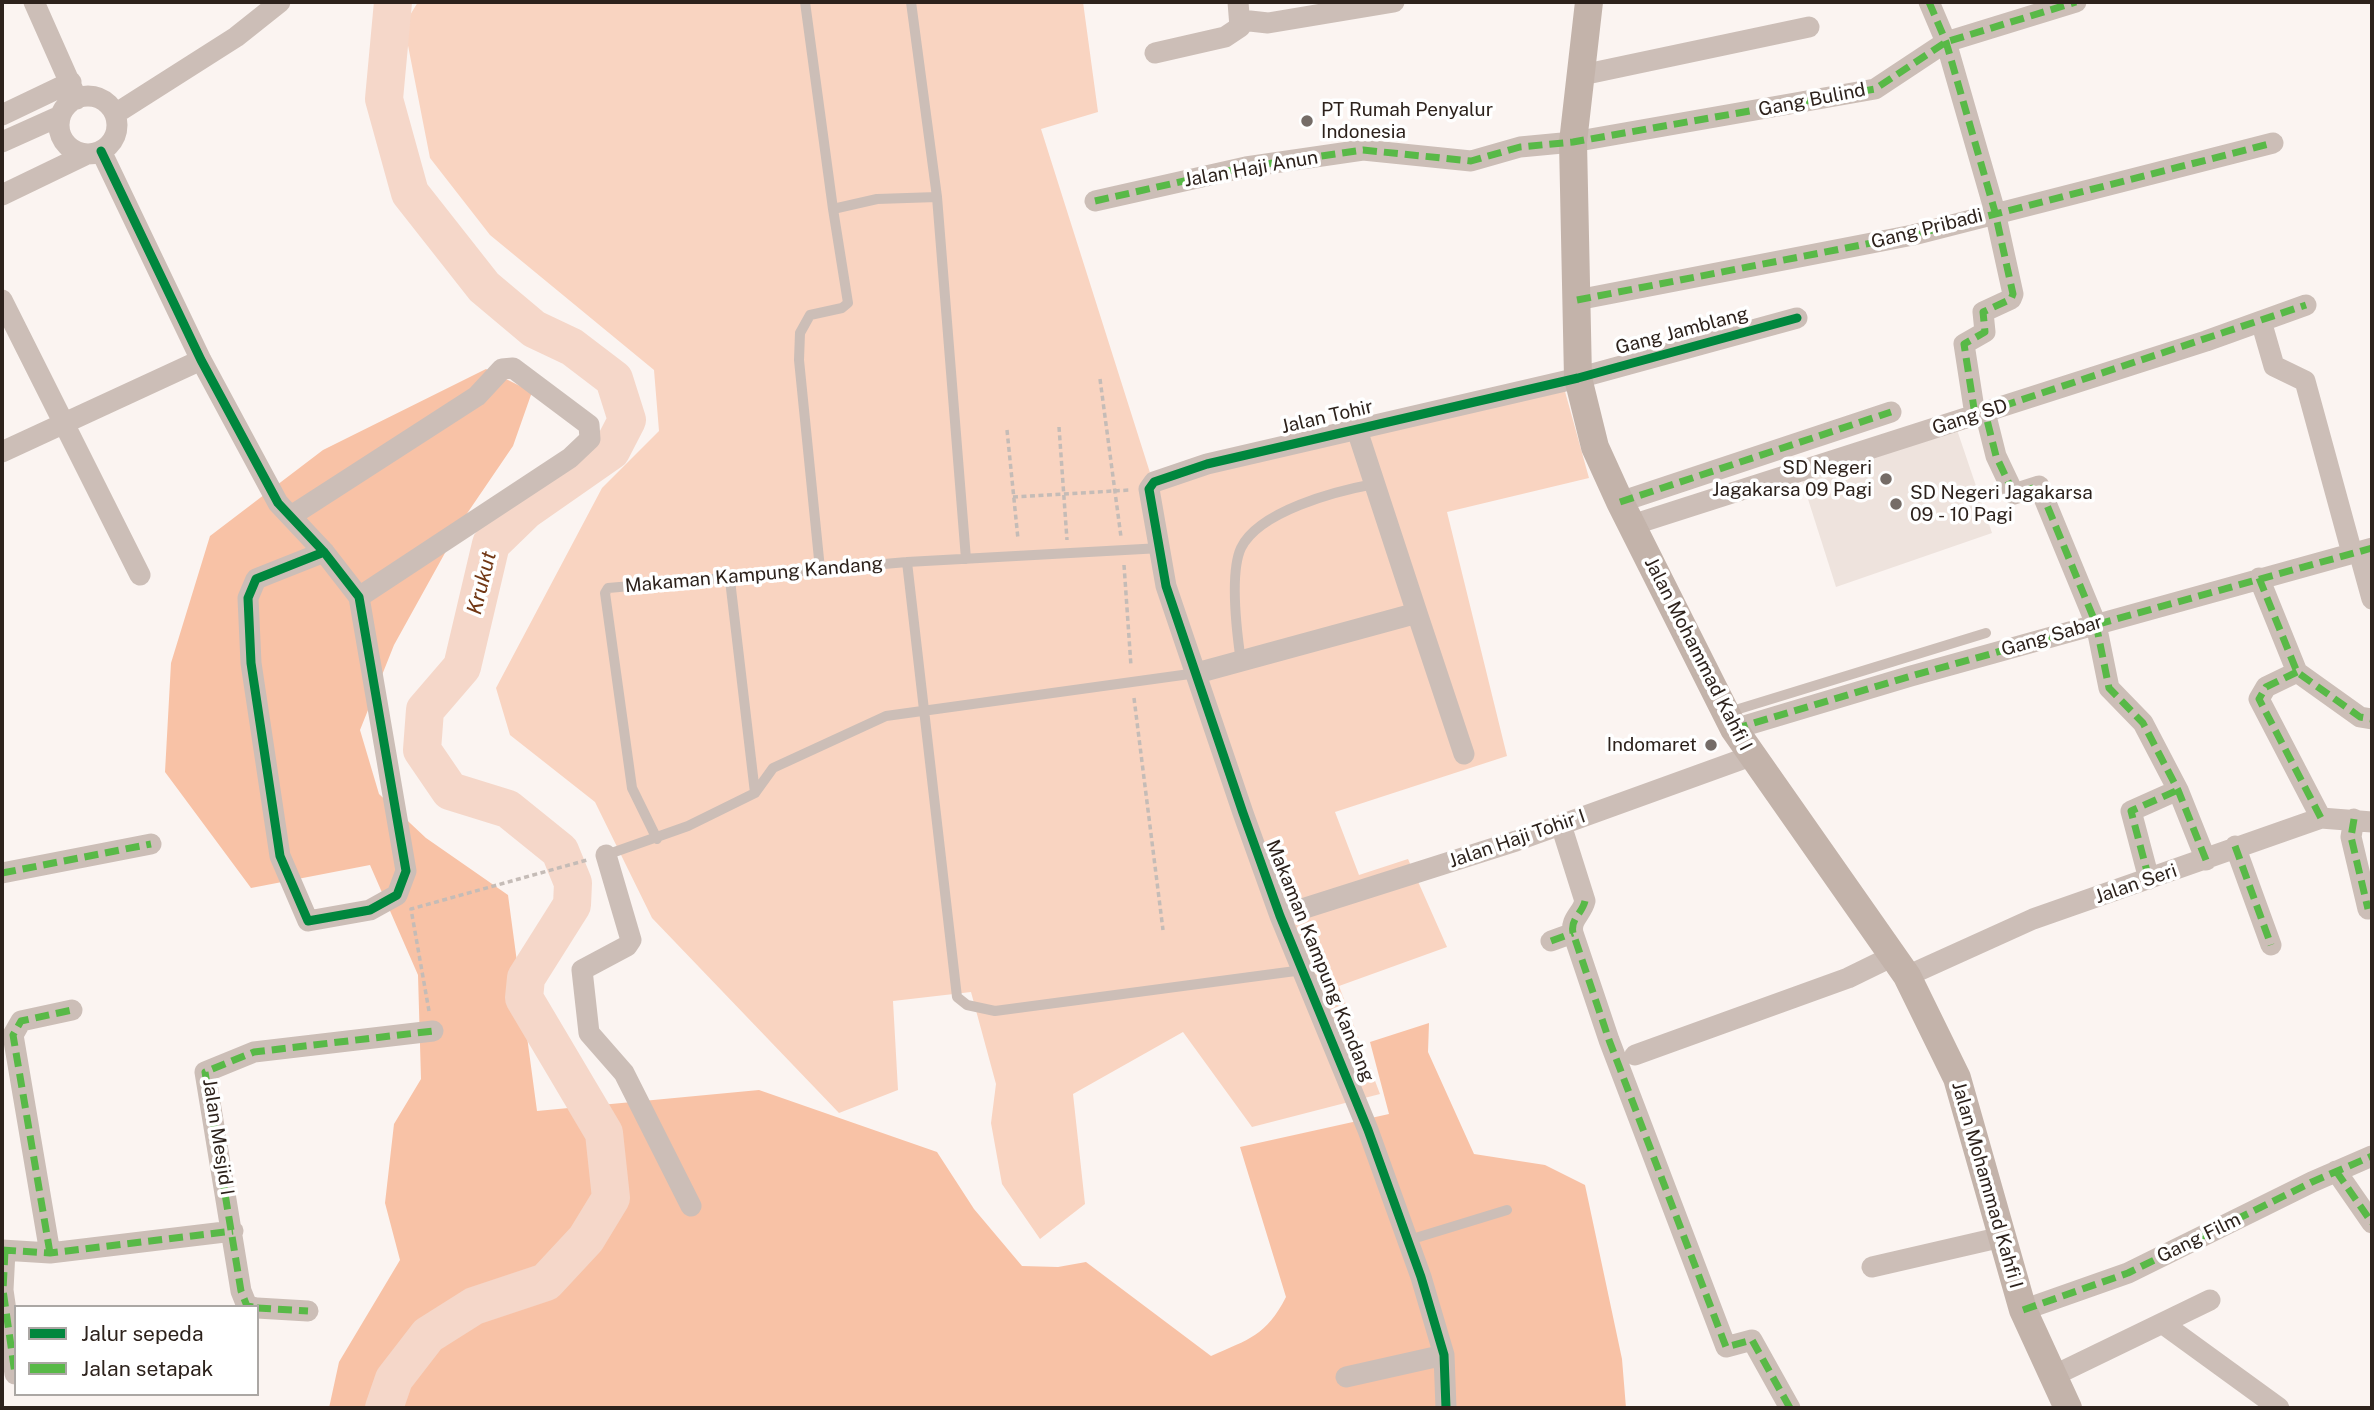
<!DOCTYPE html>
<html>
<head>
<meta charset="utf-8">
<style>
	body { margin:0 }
	#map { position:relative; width:2374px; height:1410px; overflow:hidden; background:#fbf4f1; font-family:"Public Sans",sans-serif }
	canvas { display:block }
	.frame { position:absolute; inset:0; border:4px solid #2d221c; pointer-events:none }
	.legend { position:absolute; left:14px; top:1305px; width:245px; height:91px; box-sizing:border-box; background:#fff; border:2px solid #aba7a4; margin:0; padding:9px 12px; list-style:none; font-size:21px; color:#2d221c }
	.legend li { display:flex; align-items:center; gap:14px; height:35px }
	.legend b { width:35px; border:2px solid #aba7a4 }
</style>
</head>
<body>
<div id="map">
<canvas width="2374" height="1410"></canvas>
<div class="frame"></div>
<ul class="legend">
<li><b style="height:9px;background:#00873e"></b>Jalur sepeda</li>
<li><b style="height:9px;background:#58b947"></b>Jalan setapak</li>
</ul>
</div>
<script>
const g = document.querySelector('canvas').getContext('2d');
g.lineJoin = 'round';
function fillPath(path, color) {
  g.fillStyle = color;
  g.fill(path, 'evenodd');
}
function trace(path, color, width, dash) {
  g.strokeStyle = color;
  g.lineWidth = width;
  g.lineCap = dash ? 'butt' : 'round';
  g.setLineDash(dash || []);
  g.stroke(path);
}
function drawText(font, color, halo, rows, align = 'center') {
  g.font = font + ' "Public Sans",sans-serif';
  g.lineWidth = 7;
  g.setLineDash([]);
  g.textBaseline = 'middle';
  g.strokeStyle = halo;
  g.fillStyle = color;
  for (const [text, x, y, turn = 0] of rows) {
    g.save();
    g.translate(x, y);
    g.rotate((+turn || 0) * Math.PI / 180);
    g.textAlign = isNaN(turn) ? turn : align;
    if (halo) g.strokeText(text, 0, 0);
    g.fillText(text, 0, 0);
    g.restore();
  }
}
fillPath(new Path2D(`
	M 1955,424 L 1992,533 L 1836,587 L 1800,474 Z`), '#eee3dd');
fillPath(new Path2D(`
	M 418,2 L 1083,2 L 1098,112 L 1041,129 L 1152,479 L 1561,377 L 1589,478 L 1447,512 L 1507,756 L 1335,812 L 1359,875 L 1408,859 L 1447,947 L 1339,986 L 1380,1094 L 1252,1127 L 1183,1032 L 1073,1094 L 1085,1204 L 1040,1239 L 1002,1184 L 991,1123 L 996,1084 L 971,992 L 893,1001 L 898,1090 L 839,1113 L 652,918 L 595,802 L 510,735 L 496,688 L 602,488 L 659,431 L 654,370 L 490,235 L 430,158 L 404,25 Z`), '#f9d4c1');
fillPath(new Path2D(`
	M 486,369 L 532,392 L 513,446 L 466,515 L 394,645 L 360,730 L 379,794 L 426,838 L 508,895 L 537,1111 L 759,1090 L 937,1152 L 974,1209 L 1022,1266 L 1058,1267 L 1086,1262 L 1211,1356 C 1249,1339 1266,1336 1286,1297 L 1240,1147 L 1389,1114 L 1370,1042 L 1429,1023 L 1428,1052 L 1474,1154 L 1545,1165 L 1585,1185 L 1622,1359 L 1626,1408 L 329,1408 L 339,1362 L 400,1260 L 385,1203 L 394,1124 L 421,1079 L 418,975 L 370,865 L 251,888 L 165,772 L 171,663 L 210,536 L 323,450 Z`), '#f8c2a6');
trace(new Path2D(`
	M 384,1408 L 394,1379 L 428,1335 L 474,1306 L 546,1282 L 586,1239 L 611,1198 L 604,1133 L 524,998 L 526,978 L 572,905 L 573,883 L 560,851 L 508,809 L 450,791 L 422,750 L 425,710 L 462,667 L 491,544 L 525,511 L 611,451 L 627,420 L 614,379 L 572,347 L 534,329 L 484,287 L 410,193 L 384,99 L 393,2`), '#f5d7c9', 38);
trace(new Path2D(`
	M 1100,379 L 1121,537
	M 1059,427 L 1067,540
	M 1007,430 L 1018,539
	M 1013,497 L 1130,490
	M 1124,565 L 1131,666
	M 1134,698 L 1163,930
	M 429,1011 L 411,909 L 587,860`), '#c5bcb7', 3.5, [5, 3.5]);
trace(new Path2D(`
	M 805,2 L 833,209
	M 911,2 L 937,197 L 966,559
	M 907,562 L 957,997 L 967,1005 L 995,1011 L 1303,970
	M 820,569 L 799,360 L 800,333 L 810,315 L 842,308 L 848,303 L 833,209 L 877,199 L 937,197
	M 730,580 L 755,793
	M 1241,662 C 1237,634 1229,574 1241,548 C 1259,511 1336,491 1374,484
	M 1729,712 L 1986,633
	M 657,839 L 632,788 L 605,593 L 608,588 L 907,562 L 1161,548
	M 606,855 L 688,826 L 755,793 L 773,768 L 886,716 L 1197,673
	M 1409,1240 L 1507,1210`), '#ccbeb7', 10);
trace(new Path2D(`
	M 34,2 L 77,99
	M 1929,2 L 1946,42 L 1995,212 L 2013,294 L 2011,299 L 1983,312 L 1985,332 L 1964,344 L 1975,415
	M 1241,20 L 1268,23 L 1394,2
	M 1155,53 L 1225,37 L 1240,27 L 1238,2
	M 1582,75 L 1809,27
	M59 125a29 29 0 1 1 58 0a29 29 0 1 1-58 0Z
	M 115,114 L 236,37 L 280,2
	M 2,115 L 71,82
	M 2,142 L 60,116
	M 101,151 L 201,360 L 278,503 L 324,552 L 359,597 L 406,871 L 397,895 L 370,910 L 308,921 L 280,856 L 251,663 L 248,598 L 256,579 L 324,552
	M 2,195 L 87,154
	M 1095,201 L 1246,167 L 1363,150 L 1471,161 L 1520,147 L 1573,142 L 1875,89 L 1946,42 L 2076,2
	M 2,300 L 140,575
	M 1577,300 L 1913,235 L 2273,143
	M 2261,321 L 2274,366 L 2305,381 L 2352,553
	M 1985,412 L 1996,456 L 2014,494 L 2039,486 L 2096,624 L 2109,688 L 2143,723 L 2178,790 L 2206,860
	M 2,452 L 201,360
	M 1620,502 L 1891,412
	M 291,516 L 477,396 L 502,369 L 513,368 L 589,425 L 590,439 L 570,458 L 359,597
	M 1632,525 L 2206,341 L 2306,305
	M 2359,552 L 2372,599
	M 2259,578 L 2297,672 L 2360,717 L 2372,719
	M 1417,613 L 1464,754
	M 2297,672 L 2266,687 L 2259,699 L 2321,818
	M 1197,673 L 1417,613 L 1356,427
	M 1734,729 L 1911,676 L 2372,548
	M 2354,819 L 2351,837 L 2368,909
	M 1561,825 L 1585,901 C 1582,914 1570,919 1573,933 L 1609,1040 L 1726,1347 L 1752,1340 L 1790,1408
	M 2235,846 L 2271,945
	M 606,855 L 631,940 L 627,946 L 582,970 L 589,1033 L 624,1073 L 691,1206
	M 2,873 L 151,844
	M 2149,879 L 2131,811 L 2178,790
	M 1280,916 L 1516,841 L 1751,756
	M 1551,941 L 1573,933
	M 1907,976 L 2033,919 L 2321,818 L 2372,822
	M 1635,1055 L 1848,978 L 1893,956
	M 2336,1171 L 2372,1223
	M 2,1250 L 50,1253 L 233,1231
	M 5,1251 L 3,1290 L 15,1374
	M 50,1253 L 13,1035 L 21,1021 L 72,1010
	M 1872,1267 L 2002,1237
	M 253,1307 L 247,1306 L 241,1291 L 205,1072 L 254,1052 L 433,1031
	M 257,1308 L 308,1311
	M 2023,1310 L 2128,1273 L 2312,1182 L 2372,1156
	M 2162,1323 L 2279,1408
	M 2053,1376 L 2210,1300
	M 1346,1377 L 1444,1355
	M 1446,1408 L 1444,1355 L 1421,1277 L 1368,1130 L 1280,916 L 1243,813 L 1166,586 L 1149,489 L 1154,482 L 1207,464 L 1578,378 L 1797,318`), '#ccbeb7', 21);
trace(new Path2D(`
	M 1589,2 L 1573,142 L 1578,378 L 1595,447 L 1620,502 L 1734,729 L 1907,976 L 1957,1078 L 2023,1310 L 2068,1408`), '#c3b3aa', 28);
trace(new Path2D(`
	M 1929,2 L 1946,42 L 1995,212 L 2013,294 L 2011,299 L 1983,312 L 1985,332 L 1964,344 L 1975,415
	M 1095,201 L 1246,167 L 1363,150 L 1471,161 L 1520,147 L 1573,142 L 1875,89 L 1946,42 L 2076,2
	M 1577,300 L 1913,235 L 2273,143
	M 1620,502 L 1891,412
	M 2259,578 L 2297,672 L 2360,717 L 2372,719
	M 2297,672 L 2266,687 L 2259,699 L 2321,818
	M 1734,729 L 1911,676 L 2372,548
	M 2354,819 L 2351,837 L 2368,909
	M 2235,846 L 2271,945
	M 2206,860 L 2178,790 L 2143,723 L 2109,688 L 2096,624 L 2039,486 L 2014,494 L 1996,456 L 1985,412 L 2306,305
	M 2,873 L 151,844
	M 2149,879 L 2131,811 L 2178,790
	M 1585,901 C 1582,914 1570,919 1573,933 L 1609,1040 L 1726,1347 L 1752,1340 L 1790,1408
	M 1551,941 L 1573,933
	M 2336,1171 L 2372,1223
	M 2,1250 L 50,1253 L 233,1231
	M 5,1251 L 3,1290 L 15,1374
	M 50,1253 L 13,1035 L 21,1021 L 72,1010
	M 253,1307 L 247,1306 L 241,1291 L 205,1072 L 254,1052 L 433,1031
	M 257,1308 L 308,1311
	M 2023,1310 L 2128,1273 L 2312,1182 L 2372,1156`), '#58b947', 7, [14, 7]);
trace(new Path2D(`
	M 101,151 L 201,360 L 278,503 L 324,552 L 359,597 L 406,871 L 397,895 L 370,910 L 308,921 L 280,856 L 251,663 L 248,598 L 256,579 L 324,552
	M 1446,1408 L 1444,1355 L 1421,1277 L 1368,1130 L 1280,916 L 1243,813 L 1166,586 L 1149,489 L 1154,482 L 1207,464 L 1578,378 L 1797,318`), '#00873e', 9);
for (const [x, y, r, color] of [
	[1307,121,7,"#756c67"],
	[1886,479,7,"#756c67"],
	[1896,504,7,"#756c67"],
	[1711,745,7,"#756c67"]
]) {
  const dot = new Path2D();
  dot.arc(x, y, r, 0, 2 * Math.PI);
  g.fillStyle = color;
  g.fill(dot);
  trace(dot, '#fff', 2.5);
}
drawText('19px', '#2d221c', '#fff', [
	["Gang Bulind",1812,100,-11],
	["Jalan Haji Anun",1251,169,-10],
	["Gang Pribadi",1927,229,-14],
	["Gang Jamblang",1682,331,-15],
	["Jalan Tohir",1327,417,-13],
	["Gang SD",1970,417,-18],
	["Makaman Kampung Kandang",754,575,-5],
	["Gang Sabar",2052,636,-16],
	["Jalan Mohammad Kahfi I",1698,654,63],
	["Jalan Haji Tohir I",1517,839,-19],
	["Jalan Seri",2136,884,-19],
	["Makaman Kampung Kandang",1320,961,68],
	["Jalan Mesjid I",218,1137,81],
	["Jalan Mohammad Kahfi I",1987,1185,74],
	["Gang Film",2199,1238,-26]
]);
drawText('19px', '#2d221c', '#fff', [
	["PT Rumah Penyalur",1321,110],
	["Indonesia",1321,132],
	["SD Negeri",1872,468,"right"],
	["Jagakarsa 09 Pagi",1872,490,"right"],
	["SD Negeri Jagakarsa",1910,493],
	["09 - 10 Pagi",1910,515],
	["Indomaret",1697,745,"right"]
], 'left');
drawText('italic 21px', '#713714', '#fff', [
	["Krukut",482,583,-76]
]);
</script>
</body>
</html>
